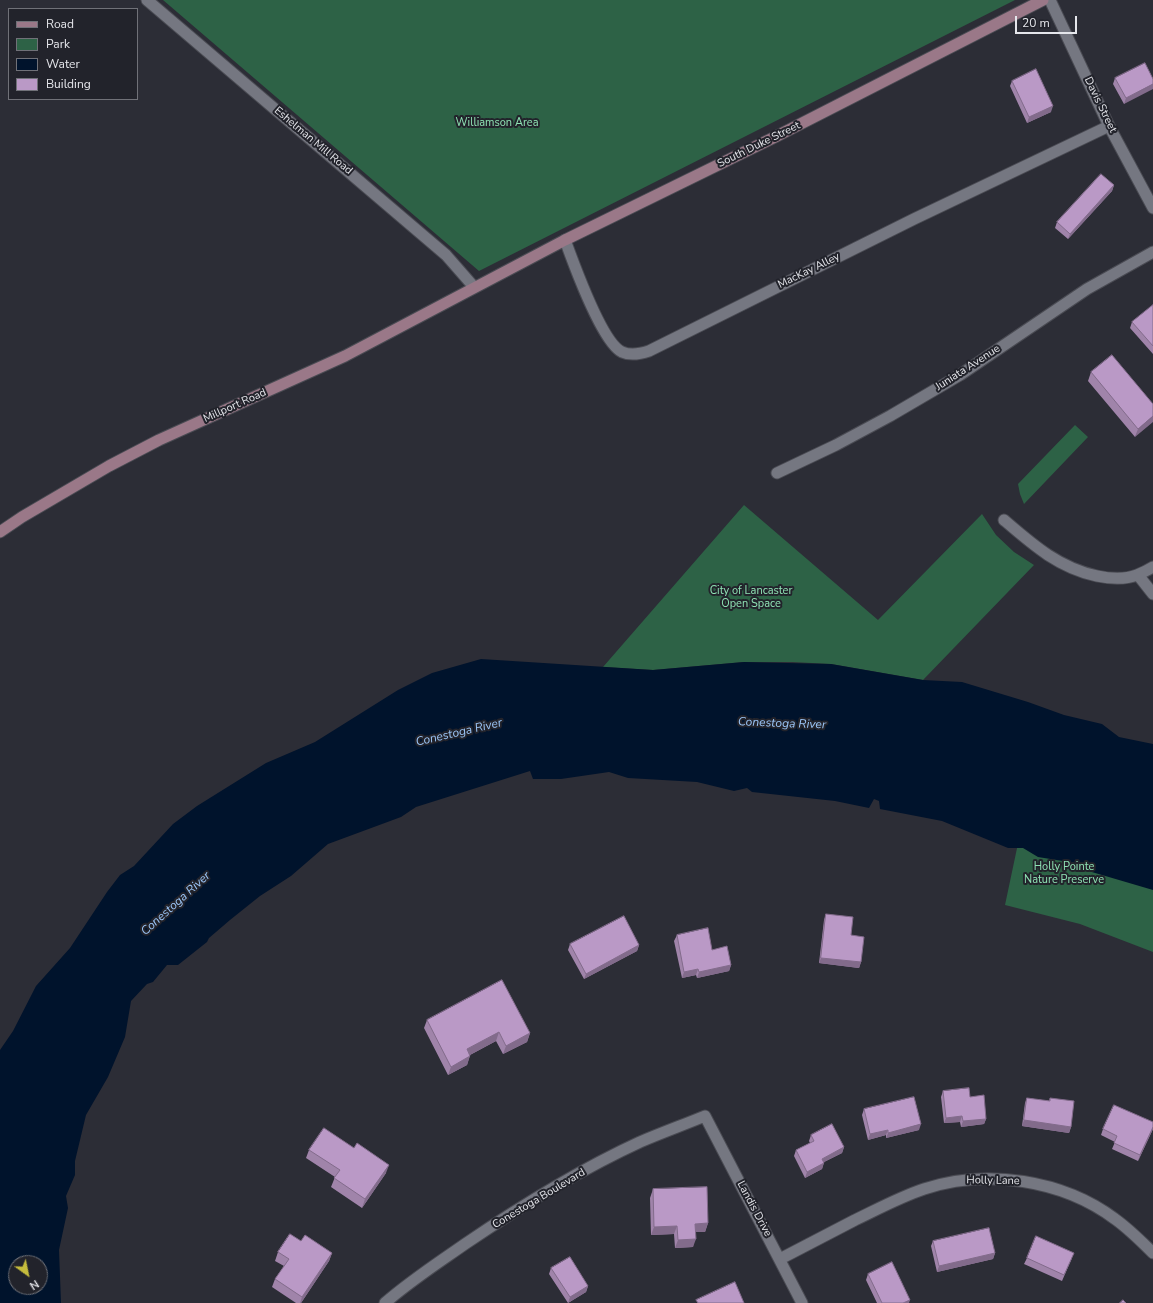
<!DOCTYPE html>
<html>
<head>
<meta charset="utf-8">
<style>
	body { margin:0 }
	#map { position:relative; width:1153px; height:1303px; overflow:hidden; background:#2c2d36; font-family:"Nunito Sans",sans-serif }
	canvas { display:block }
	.legend { position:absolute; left:8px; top:8px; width:130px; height:92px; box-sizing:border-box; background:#22232b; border:1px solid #707178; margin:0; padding:5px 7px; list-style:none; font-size:12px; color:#e5e6eb }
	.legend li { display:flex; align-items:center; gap:8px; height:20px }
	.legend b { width:20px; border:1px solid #707178 }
	.north { position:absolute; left:8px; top:1255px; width:40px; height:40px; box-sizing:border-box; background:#22232b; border:1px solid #707178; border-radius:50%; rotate:147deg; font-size:11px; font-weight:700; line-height:16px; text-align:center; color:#e5e6eb }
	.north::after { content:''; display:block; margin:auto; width:14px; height:18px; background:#c5bc3d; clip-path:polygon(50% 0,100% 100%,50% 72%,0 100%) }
	.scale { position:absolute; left:1015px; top:16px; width:62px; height:18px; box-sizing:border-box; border:2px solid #e5e6eb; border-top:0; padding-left:5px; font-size:12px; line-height:14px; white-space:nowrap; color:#e5e6eb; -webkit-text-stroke:3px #22232b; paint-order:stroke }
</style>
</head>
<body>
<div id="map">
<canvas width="1153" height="1303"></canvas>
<ul class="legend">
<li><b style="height:5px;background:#9a7888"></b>Road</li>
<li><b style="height:11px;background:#2d6246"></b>Park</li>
<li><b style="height:11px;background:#00132c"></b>Water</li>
<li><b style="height:11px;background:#ba99c6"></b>Building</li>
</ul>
<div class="north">N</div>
<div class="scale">20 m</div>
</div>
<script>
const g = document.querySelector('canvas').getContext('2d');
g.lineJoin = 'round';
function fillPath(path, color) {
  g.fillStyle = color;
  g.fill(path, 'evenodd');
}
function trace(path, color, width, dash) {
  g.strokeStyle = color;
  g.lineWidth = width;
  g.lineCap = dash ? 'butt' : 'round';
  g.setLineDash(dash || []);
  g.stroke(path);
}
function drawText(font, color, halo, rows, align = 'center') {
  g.font = font + ' "Nunito Sans",sans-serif';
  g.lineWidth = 4;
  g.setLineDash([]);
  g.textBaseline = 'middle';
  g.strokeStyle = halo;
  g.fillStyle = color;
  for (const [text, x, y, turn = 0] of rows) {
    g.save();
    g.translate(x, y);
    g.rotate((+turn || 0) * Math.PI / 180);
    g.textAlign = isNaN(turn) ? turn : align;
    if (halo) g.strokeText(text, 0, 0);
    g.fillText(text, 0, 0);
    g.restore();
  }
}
fillPath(new Path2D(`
	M 163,0 L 1015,0 L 479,271 Z
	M 1075,425 L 1088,437 L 1024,504 L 1020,494 L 1018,484 Z
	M 744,505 L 878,620 L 982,514 L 996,535 L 1014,552 L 1034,565 L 923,680 L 831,664 L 792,662 L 744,662 L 653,670 L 603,667 Z
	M 1024,815 L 1153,861 L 1153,952 L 1080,924 L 1005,905 Z`), '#2d6246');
fillPath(new Path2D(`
	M 481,659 L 653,670 L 744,662 L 831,664 L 923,680 L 962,682 L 1028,702 L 1064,715 L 1102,724 L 1119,737 L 1153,744 L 1153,890 L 1085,870 L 1069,862 L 1038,857 L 1023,848 L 1008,848 L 942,821 L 880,809 L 879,801 L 874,799 L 869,808 L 835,801 L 752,792 L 747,788 L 734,791 L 697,782 L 628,778 L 609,772 L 561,779 L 533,779 L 530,771 L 416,807 L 401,817 L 328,844 L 291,876 L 260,896 L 230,920 L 209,938 L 207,942 L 178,965 L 167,965 L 153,982 L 147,984 L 131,1001 L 125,1037 L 108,1077 L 86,1115 L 75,1161 L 75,1175 L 66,1196 L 68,1208 L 59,1250 L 61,1303 L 0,1303 L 0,1050 L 13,1031 L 36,986 L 70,948 L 107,892 L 120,875 L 134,866 L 173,824 L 197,806 L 266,763 L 315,742 L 398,690 L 432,673 ZM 16,1263 L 40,1263 L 40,1287 L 16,1287 Z`), '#00132c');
const service = new Path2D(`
	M 565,240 C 573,262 602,343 622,352 C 631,356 640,354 649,351 L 914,219 L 1109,126`);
const minor = new Path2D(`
	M 147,0 L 446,255 L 474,287
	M 1050,0 L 1109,126 L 1153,208
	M 777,473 L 836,445 L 890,416 L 960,375 L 1087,289 L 1153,252
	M 1004,520 C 1033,545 1059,568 1097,576 C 1111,579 1124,580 1137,575 C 1142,573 1148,570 1153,567
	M 1138,575 L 1153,594
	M 780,1259 C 805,1246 830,1233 855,1220 C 878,1209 900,1197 924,1189 C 986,1168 1063,1180 1115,1219 C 1129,1229 1141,1241 1153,1253
	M 385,1303 C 410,1281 438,1263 465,1244 C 521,1206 579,1170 640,1142 C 661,1133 683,1125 705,1116 L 802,1303`);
const secondary = new Path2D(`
	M 0,532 L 22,517 L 109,466 L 159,440 L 345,356 L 565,240 L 775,137 L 1043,0`);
trace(service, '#4a4b53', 13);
trace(minor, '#4a4b53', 13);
trace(secondary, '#4a4b53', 13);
trace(service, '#757781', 11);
trace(minor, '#757781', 11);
trace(secondary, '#9a7888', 11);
fillPath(new Path2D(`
	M 1115,78 L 1153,79 L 1124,104 L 1113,84 Z
	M 1012,81 L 1051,112 L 1027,123 L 1010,86 Z
	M 1114,185 L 1112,191 L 1068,239 L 1055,228 L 1057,222 Z
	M 1153,305 L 1153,354 L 1130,328 L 1132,322 Z
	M 1091,372 L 1153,404 L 1135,437 L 1088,381 Z
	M 826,914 L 861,962 L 859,968 L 819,963 L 824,920 Z
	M 677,935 L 712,950 L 731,965 L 729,971 L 697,978 L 696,975 L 682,978 L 674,941 Z
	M 570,944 L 639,945 L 637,951 L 584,979 L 568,950 Z
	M 427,1020 L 530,1033 L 527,1042 L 503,1054 L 496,1041 L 470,1055 L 467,1065 L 448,1075 L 424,1028 Z
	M 943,1091 L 970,1097 L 986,1119 L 984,1124 L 961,1127 L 960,1122 L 944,1123 L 941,1097 Z
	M 1027,1098 L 1049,1101 L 1050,1098 L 1071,1127 L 1069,1133 L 1022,1126 L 1025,1103 Z
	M 864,1109 L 919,1130 L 886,1138 L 886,1135 L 868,1140 L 862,1115 Z
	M 1103,1129 L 1153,1129 L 1138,1161 L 1112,1149 L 1115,1142 L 1101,1135 Z
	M 811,1135 L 844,1147 L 842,1153 L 824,1162 L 822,1169 L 805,1178 L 794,1156 L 796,1150 L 810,1143 L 809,1141 Z
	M 309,1150 L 386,1173 L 362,1208 L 331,1187 L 335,1177 L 306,1158 Z
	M 653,1189 L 708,1223 L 705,1232 L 695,1232 L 693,1247 L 675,1248 L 674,1234 L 651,1235 L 650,1198 Z
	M 301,1241 L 332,1253 L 329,1261 L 301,1303 L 296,1303 L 272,1287 L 275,1279 L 284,1266 L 275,1261 L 278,1252 Z
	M 933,1241 L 995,1253 L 993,1259 L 937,1272 L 931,1246 Z
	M 1027,1258 L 1072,1258 L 1062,1281 L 1024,1264 Z
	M 551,1268 L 588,1286 L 586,1292 L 568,1303 L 549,1274 Z
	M 868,1274 L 909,1303 L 877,1303 L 866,1280 Z`), '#a084aa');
fillPath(new Path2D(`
	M 1153,84 L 1153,89 L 1124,104 L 1126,98 Z
	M 1053,106 L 1051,112 L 1027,123 L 1029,117 Z
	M 1114,185 L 1112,191 L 1068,239 L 1070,234 Z
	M 1153,416 L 1153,422 L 1135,437 L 1138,429 Z
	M 639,945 L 637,951 L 584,979 L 586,974 Z
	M 821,958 L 861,962 L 859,968 L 819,963 Z
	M 731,965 L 729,971 L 697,978 L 699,972 Z
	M 698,969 L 696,975 L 682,978 L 684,972 Z
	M 499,1032 L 496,1041 L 464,1058 L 467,1049 Z
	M 530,1033 L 527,1042 L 503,1054 L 506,1046 Z
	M 470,1056 L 467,1065 L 448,1075 L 451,1067 Z
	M 962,1116 L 960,1122 L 944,1123 L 946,1118 Z
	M 986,1119 L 984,1124 L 961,1127 L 963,1121 Z
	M 1024,1120 L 1071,1127 L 1069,1133 L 1022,1126 Z
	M 921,1124 L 919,1130 L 886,1138 L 888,1133 Z
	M 1153,1127 L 1153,1129 L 1138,1161 L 1140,1155 Z
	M 888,1130 L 886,1135 L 868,1140 L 870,1134 Z
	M 844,1147 L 842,1153 L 820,1164 L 822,1159 Z
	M 824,1163 L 822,1169 L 805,1178 L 807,1172 Z
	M 389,1165 L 386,1173 L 362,1208 L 365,1199 Z
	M 708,1223 L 705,1232 L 692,1232 L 695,1224 Z
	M 677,1226 L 674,1234 L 651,1235 L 654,1227 Z
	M 696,1239 L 693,1247 L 675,1248 L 678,1240 Z
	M 332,1253 L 329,1261 L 301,1303 L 300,1303 L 302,1297 Z
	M 995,1253 L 993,1259 L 937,1272 L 939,1266 Z
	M 588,1286 L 586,1292 L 568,1303 L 570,1297 Z
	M 910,1300 L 909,1303 L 903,1303 Z`), '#826b8b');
const building = new Path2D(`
	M 1145,63 L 1153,79 L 1153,84 L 1126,98 L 1115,78 Z
	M 1036,69 L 1053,106 L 1029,117 L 1012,81 Z
	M 1101,174 L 1114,185 L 1070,234 L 1057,222 Z
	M 1153,305 L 1153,346 L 1132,322 Z
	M 1112,355 L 1153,404 L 1153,416 L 1138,429 L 1091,372 Z
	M 826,914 L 853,917 L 851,935 L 864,937 L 861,962 L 821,958 Z
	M 624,916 L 639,945 L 586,974 L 570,944 Z
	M 708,928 L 712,950 L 727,946 L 731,965 L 699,972 L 698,969 L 684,972 L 677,935 Z
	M 502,980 L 530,1033 L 506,1046 L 499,1032 L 467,1049 L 470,1056 L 451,1067 L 427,1020 Z
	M 969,1088 L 970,1097 L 984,1095 L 986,1119 L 963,1121 L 962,1116 L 946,1118 L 943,1091 Z
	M 914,1097 L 921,1124 L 888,1133 L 888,1130 L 870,1134 L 864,1109 Z
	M 1027,1098 L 1050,1101 L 1050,1098 L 1074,1101 L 1071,1127 L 1024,1120 Z
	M 1114,1105 L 1153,1122 L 1153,1127 L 1140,1155 L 1114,1143 L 1117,1136 L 1103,1129 Z
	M 832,1124 L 844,1147 L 822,1159 L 824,1163 L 807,1172 L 796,1150 L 814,1141 L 811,1135 Z
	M 324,1128 L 354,1148 L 357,1143 L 389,1165 L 365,1199 L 334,1178 L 340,1170 L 309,1150 Z
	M 707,1187 L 708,1223 L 695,1224 L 696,1239 L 678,1240 L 677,1226 L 654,1227 L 653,1189 Z
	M 989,1228 L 995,1253 L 939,1266 L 933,1241 Z
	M 290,1234 L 301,1241 L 305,1235 L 332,1253 L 302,1297 L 275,1279 L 289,1259 L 278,1252 Z
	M 1036,1236 L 1074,1253 L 1064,1275 L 1027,1258 Z
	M 570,1257 L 588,1286 L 570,1297 L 551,1268 Z
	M 892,1262 L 910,1300 L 903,1303 L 882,1303 L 868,1274 Z
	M 735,1282 L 744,1303 L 698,1303 L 696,1300 Z
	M 1123,1300 L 1126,1303 L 1120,1303 Z`);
fillPath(building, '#ba99c6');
trace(building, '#826b8b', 1);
drawText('11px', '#e5e6eb', '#22232b', [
	["Davis Street",1100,105,64],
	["Eshelman Mill Road",313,141,40],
	["South Duke Street",759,145,-26],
	["MacKay Alley",809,271,-26],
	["Juniata Avenue",968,368,-33],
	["Millport Road",235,406,-24],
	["Holly Lane",993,1181,1],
	["Conestoga Boulevard",539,1199,-31],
	["Landis Drive",754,1209,62]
]);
drawText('11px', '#8fe2b4', '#22232b', [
	["Williamson Area",497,123],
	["City of Lancaster",751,591],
	["Open Space",751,604],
	["Holly Pointe",1064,867],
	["Nature Preserve",1064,880]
]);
drawText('italic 12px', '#9cc6f8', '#22232b', [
	["Conestoga River",782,724,2],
	["Conestoga River",459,733,-13],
	["Conestoga River",176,904,-42]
]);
</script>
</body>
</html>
